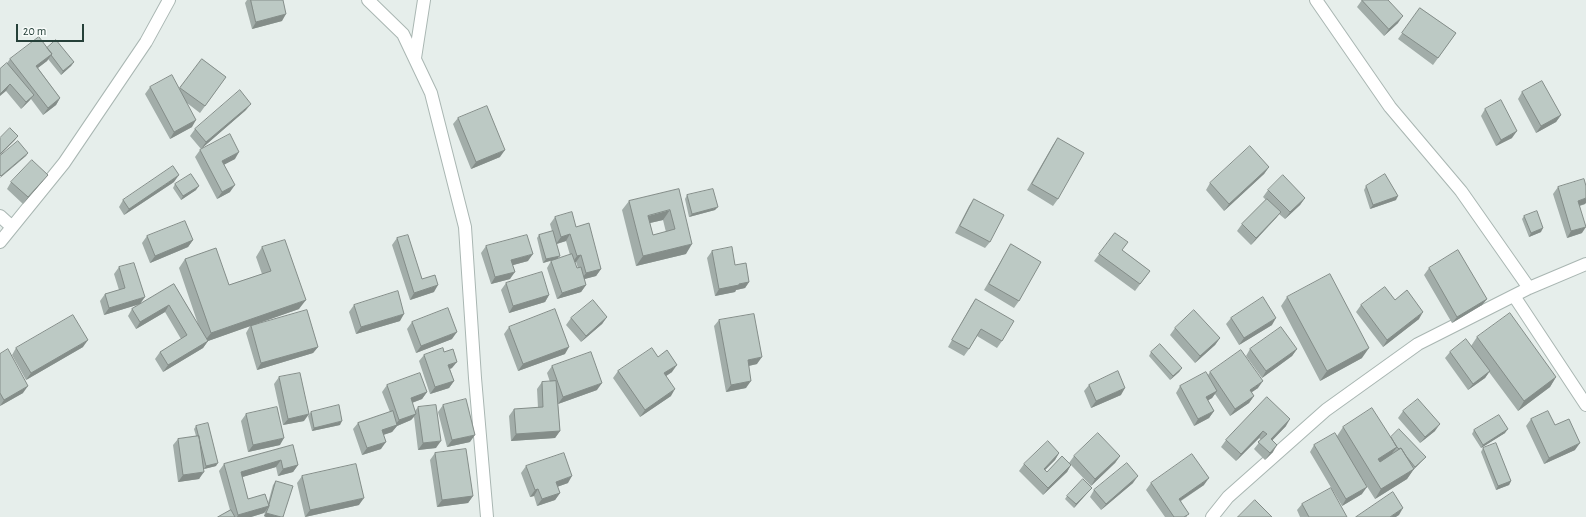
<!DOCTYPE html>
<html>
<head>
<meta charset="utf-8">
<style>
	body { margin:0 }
	#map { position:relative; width:1586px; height:517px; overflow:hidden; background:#e6eeeb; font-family:"Alegreya Sans",sans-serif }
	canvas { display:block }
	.scale { position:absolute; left:16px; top:24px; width:68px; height:18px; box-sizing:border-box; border:2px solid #264039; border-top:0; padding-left:5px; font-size:12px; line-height:14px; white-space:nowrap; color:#264039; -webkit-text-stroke:3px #f7fbf9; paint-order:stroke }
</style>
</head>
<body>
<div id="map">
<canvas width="1586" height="517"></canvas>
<div class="scale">20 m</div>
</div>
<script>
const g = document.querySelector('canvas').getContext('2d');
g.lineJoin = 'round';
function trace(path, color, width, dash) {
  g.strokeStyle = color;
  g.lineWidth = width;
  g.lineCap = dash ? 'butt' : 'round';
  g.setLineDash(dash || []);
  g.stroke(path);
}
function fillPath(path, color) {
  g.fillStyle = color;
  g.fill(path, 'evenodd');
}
const minor = new Path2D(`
	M 368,0 L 403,34 L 431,93 L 465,227 L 475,378 L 487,517
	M 1316,0 L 1390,107 L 1461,191 L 1529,288
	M 415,58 L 424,0
	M 0,216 L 12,227
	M 0,242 L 64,163 L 146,42 L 169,0
	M 1514,296 L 1586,405
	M 1212,517 L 1228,497 L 1326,410 L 1418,344 L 1529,288 L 1586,264`);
trace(minor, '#a9b6b2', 14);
trace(minor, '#fff', 12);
fillPath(new Path2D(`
	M 247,0 L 283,0 L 282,21 L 252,29 L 245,3 Z
	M 1362,0 L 1398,23 L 1384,36 L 1357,7 Z
	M 1420,8 L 1456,33 L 1433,65 L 1398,39 Z
	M 47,48 L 74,62 L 71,66 L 61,75 L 48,59 L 47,61 L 38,68 L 60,98 L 56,105 L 43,115 L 31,99 L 21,109 L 6,91 L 7,63 L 10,59 Z
	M 202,59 L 226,77 L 200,113 L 187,103 L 192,127 L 170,139 L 145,94 L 150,87 L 179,89 Z
	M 1522,92 L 1561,115 L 1556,122 L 1536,133 L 1518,99 Z
	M 1485,109 L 1512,138 L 1496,146 L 1481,116 Z
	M 246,110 L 201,149 L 190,136 L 195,129 Z
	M 458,118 L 500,157 L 471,169 L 453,124 Z
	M 1058,138 L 1058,199 L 1053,206 L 1027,190 L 1053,145 Z
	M 200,150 L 235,159 L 224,164 L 230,192 L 217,199 L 195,157 Z
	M 1269,167 L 1264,174 L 1224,211 L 1206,190 L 1210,183 Z
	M 43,181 L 23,204 L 7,189 L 11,182 Z
	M 174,182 L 124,215 L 119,207 L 123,200 Z
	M 175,184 L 196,190 L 181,200 L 173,188 Z
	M 1366,186 L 1396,200 L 1370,209 L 1364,190 Z
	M 1558,187 L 1585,204 L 1580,206 L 1582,233 L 1567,238 L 1553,194 Z
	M 679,189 L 686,254 L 636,266 L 622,210 L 629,201 ZM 663,220 L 666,232 L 653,235 L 650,223 Z
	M 1268,190 L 1305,198 L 1300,205 L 1285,219 L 1279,214 L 1276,218 L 1251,245 L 1237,231 L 1242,224 L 1266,200 L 1263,197 Z
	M 687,195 L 715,210 L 689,217 L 685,199 Z
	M 974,199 L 990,242 L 985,248 L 955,233 L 969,206 Z
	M 1524,216 L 1541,232 L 1529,237 L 1522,219 Z
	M 555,217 L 576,227 L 601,269 L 596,276 L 584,279 L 586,285 L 581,292 L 557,299 L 547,268 L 551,261 L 552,260 L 543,263 L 537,238 L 539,235 L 552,231 L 550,224 ZM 566,241 L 570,255 L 557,259 L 557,244 ZM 576,262 L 578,268 L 577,268 L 575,263 Z
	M 1115,233 L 1122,250 L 1150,271 L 1135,291 L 1094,261 Z
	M 147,236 L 193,240 L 188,247 L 150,263 L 142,243 Z
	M 397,238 L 422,279 L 434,292 L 410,300 L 392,245 Z
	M 1011,244 L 1019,301 L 1014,308 L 984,290 L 1007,251 Z
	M 486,246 L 528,261 L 513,265 L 510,279 L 491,284 L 481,253 Z
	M 262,247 L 299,309 L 256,324 L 318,347 L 313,353 L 257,370 L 246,333 L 250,326 L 208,341 L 203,348 L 163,372 L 155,359 L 160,352 L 181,339 L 165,312 L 136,329 L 128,316 L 132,309 L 174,284 L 198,324 L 179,268 L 185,259 L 229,285 L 262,274 L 256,257 Z
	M 712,251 L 735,265 L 749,282 L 745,288 L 736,290 L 735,292 L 715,296 L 707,258 Z
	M 119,267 L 140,304 L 104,315 L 100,301 L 105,294 L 119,290 L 114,274 Z
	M 1429,268 L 1487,299 L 1482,305 L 1452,323 L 1424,275 Z
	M 506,283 L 549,295 L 545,302 L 509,313 L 501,290 Z
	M 1287,297 L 1362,358 L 1320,381 L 1281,306 Z
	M 976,299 L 1002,341 L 997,348 L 977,336 L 969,349 L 964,356 L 948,347 L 971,306 Z
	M 1395,300 L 1419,319 L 1383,347 L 1356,312 L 1361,305 Z
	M 354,305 L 400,321 L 356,334 L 349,312 Z
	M 607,317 L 602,324 L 581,342 L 566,325 L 571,318 Z
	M 1231,318 L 1272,325 L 1239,345 L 1226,324 Z
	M 719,320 L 757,364 L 749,366 L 746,388 L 726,392 L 714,326 Z
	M 412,322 L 452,339 L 416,353 L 407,329 Z
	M 509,327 L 565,354 L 518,371 L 504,334 Z
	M 1175,328 L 1220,338 L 1215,345 L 1195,363 L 1170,335 Z
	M 1477,337 L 1556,377 L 1550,387 L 1518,411 L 1489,372 L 1485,378 L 1468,390 L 1445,358 L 1450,352 L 1471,346 Z
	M 83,347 L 26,380 L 12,355 L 16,348 Z
	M 1250,349 L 1297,349 L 1292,356 L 1262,378 L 1246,356 Z
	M 444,352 L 452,368 L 450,369 L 454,381 L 449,388 L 430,394 L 419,361 L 424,355 Z
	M 1151,352 L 1182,368 L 1179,372 L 1170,380 L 1149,356 Z
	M 0,354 L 23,393 L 0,406 Z
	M 658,357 L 672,372 L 666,376 L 671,396 L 640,417 L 613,378 L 618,371 Z
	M 552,366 L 597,390 L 558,404 L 560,431 L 555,438 L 511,441 L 509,416 L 514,409 L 538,408 L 537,389 L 542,382 L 550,382 L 547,373 Z
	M 1210,372 L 1258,388 L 1251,392 L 1254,396 L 1249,403 L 1230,416 L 1215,394 L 1212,398 L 1208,400 L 1214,411 L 1209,418 L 1194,426 L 1176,393 L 1180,386 L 1208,375 Z
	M 279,377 L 304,421 L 283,425 L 274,384 Z
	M 387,385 L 427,392 L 422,399 L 412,403 L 415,411 L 418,407 L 436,448 L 418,450 L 414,417 L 411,420 L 397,426 L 392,432 L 383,435 L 381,449 L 362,455 L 353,429 L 358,423 L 390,412 L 382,392 Z
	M 1089,385 L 1121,395 L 1091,408 L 1084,391 Z
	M 1267,397 L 1286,426 L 1272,440 L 1273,452 L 1265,460 L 1254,449 L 1261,440 L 1259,438 L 1236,461 L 1221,447 L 1226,440 Z
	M 443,405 L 470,442 L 447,447 L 438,412 Z
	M 1403,411 L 1435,431 L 1420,443 L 1398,418 Z
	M 311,412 L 340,425 L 312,431 L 308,416 Z
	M 246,414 L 280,445 L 248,452 L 241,421 Z
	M 1531,419 L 1575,450 L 1544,464 L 1526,426 Z
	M 196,426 L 216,466 L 204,469 L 199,479 L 178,482 L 173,445 L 178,439 L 196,436 L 194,429 Z
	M 1343,427 L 1391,437 L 1426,457 L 1413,470 L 1407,479 L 1375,499 L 1361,477 L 1362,494 L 1342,506 L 1310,452 L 1314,445 L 1337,436 Z
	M 1474,430 L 1505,433 L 1481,448 L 1472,434 Z
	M 293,445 L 298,465 L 293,472 L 278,476 L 276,467 L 242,477 L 248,499 L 268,503 L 273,485 L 276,481 L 283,517 L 266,517 L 264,516 L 265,512 L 264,513 L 251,517 L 218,517 L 230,510 L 219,471 L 224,464 Z
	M 1483,448 L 1511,481 L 1509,485 L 1496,490 L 1481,452 Z
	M 435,453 L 473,496 L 468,503 L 437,507 L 430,460 Z
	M 1059,453 L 1055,460 L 1045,470 L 1047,472 L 1069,463 L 1074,456 L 1120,456 L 1115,463 L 1091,486 L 1071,465 L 1067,472 L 1043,495 L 1019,471 L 1024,464 Z
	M 526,466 L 568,483 L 557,487 L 560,493 L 555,500 L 537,506 L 534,496 L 530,497 L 521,473 Z
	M 302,476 L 359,505 L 305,517 L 297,483 Z
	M 1133,483 L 1101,510 L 1090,497 L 1094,490 Z
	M 1151,483 L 1204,485 L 1181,501 L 1187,517 L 1165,517 L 1146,490 Z
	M 1092,488 L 1074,508 L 1065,499 L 1067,496 Z
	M 1302,504 L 1347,517 L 1300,517 L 1297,510 Z`), '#a2ada9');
fillPath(new Path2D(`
	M 286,14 L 282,21 L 252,29 L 256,22 Z
	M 1403,16 L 1398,23 L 1384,36 L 1389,29 Z
	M 52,54 L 47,61 L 31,73 L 36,66 Z
	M 74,62 L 71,66 L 61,75 L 63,71 Z
	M 10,84 L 6,91 L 0,96 L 0,94 Z
	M 34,95 L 29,101 L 21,109 L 26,102 Z
	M 60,98 L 56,105 L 43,115 L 48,108 Z
	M 251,104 L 246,110 L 201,149 L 206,142 Z
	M 1561,115 L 1556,122 L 1536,133 L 1541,126 Z
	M 196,120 L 192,127 L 170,139 L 174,132 Z
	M 1517,131 L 1512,138 L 1496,146 L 1501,140 Z
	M 18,136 L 15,140 L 0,155 L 0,154 Z
	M 505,150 L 500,157 L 471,169 L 476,162 Z
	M 239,152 L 235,159 L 218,168 L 222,161 Z
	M 28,153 L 26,156 L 0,178 L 1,176 Z
	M 1269,167 L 1264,174 L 1224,211 L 1229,204 Z
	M 48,175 L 43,181 L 23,204 L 28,197 Z
	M 179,175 L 174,182 L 124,215 L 129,209 Z
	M 235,185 L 230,192 L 217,199 L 222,192 Z
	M 199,186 L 196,190 L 181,200 L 183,196 Z
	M 1398,196 L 1396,200 L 1370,209 L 1373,205 Z
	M 1305,198 L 1300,205 L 1285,219 L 1290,212 Z
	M 1586,198 L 1586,203 L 1585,204 L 1574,207 L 1578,201 Z
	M 718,207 L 715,210 L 689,217 L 692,214 Z
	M 670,210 L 663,220 L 641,225 L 648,216 Z
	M 1281,212 L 1276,218 L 1251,245 L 1256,238 Z
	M 1586,227 L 1582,233 L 1567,238 L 1571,231 Z
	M 1543,228 L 1541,232 L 1529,237 L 1531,233 Z
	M 570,234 L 566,241 L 556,244 L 561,237 Z
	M 193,240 L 188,247 L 150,263 L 155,256 Z
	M 692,244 L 686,254 L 636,266 L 643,256 Z
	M 533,254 L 528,261 L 506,267 L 511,260 Z
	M 581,255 L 576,262 L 572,263 L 577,256 Z
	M 560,256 L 557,259 L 543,263 L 546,259 Z
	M 601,269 L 596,276 L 581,280 L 586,273 Z
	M 515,272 L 510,279 L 491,284 L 495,277 Z
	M 749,282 L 745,288 L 736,290 L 735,292 L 715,296 L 719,289 Z
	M 438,285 L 434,292 L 410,300 L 414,293 Z
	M 586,285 L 581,292 L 557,299 L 562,293 Z
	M 549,295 L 545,302 L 509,313 L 513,306 Z
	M 145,297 L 140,304 L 104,315 L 109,308 Z
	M 1487,299 L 1482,305 L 1452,323 L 1457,317 Z
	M 306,300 L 299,309 L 208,341 L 203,348 L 163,372 L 168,365 L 204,342 L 211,333 Z
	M 169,305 L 165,312 L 136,329 L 140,322 Z
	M 1423,312 L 1419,319 L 1383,347 L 1387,340 Z
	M 404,314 L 400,321 L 356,334 L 361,327 Z
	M 607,317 L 602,324 L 581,342 L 586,336 Z
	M 1276,318 L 1272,325 L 1239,345 L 1244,338 Z
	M 457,332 L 452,339 L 416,353 L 421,346 Z
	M 1220,338 L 1215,345 L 1195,363 L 1200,356 Z
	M 88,340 L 83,347 L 26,380 L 31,373 Z
	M 318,347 L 313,353 L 257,370 L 261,363 Z
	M 569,347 L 565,354 L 518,371 L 523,364 Z
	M 1369,348 L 1362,358 L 1320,381 L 1327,371 Z
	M 1297,349 L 1292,356 L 1262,378 L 1266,371 Z
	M 762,357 L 757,364 L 743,367 L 748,360 Z
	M 457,362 L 452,368 L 443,371 L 448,365 Z
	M 677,365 L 672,372 L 660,380 L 664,373 Z
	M 1182,368 L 1179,372 L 1170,380 L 1173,376 Z
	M 1490,371 L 1485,378 L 1468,390 L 1473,384 Z
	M 1556,377 L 1550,387 L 1518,411 L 1524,401 Z
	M 454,381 L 449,388 L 430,394 L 435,387 Z
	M 751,381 L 746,388 L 726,392 L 731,385 Z
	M 1263,381 L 1258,388 L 1245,397 L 1250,390 Z
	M 602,383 L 597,390 L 558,404 L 563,397 Z
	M 28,386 L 23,393 L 0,406 L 4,400 Z
	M 1125,388 L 1121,395 L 1091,408 L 1096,401 Z
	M 675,389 L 671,396 L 640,417 L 645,410 Z
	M 1217,391 L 1212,398 L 1202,404 L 1206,397 Z
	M 427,392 L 422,399 L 406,405 L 411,398 Z
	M 1254,396 L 1249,403 L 1230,416 L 1235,409 Z
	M 1214,411 L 1209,418 L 1194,426 L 1198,419 Z
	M 309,414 L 304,421 L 283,425 L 288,419 Z
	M 416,414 L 411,420 L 397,426 L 392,432 L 377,437 L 382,430 L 395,425 L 399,420 Z
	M 1290,419 L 1286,426 L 1267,446 L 1271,439 Z
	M 342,421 L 340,425 L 312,431 L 314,428 Z
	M 1440,424 L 1435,431 L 1420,443 L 1425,437 Z
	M 1508,429 L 1505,433 L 1481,448 L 1483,445 Z
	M 560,431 L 555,438 L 511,441 L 516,434 Z
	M 1263,431 L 1259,438 L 1236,461 L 1241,454 Z
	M 475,435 L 470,442 L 447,447 L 452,440 Z
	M 284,438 L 280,445 L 248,452 L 253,445 Z
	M 441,441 L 436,448 L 418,450 L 423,443 Z
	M 386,442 L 381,449 L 362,455 L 367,448 Z
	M 1580,443 L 1575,450 L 1544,464 L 1549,458 Z
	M 1277,445 L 1273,452 L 1265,460 L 1270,453 Z
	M 1397,447 L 1390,456 L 1371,468 L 1378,459 Z
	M 1059,453 L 1055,460 L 1039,476 L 1044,469 Z
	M 1120,456 L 1115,463 L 1091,486 L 1095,479 Z
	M 1426,457 L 1413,470 L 1415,467 Z
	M 281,460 L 276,467 L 236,479 L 241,472 Z
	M 218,463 L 216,466 L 204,469 L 206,466 Z
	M 298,465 L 293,472 L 278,476 L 283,469 Z
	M 1071,465 L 1067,472 L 1043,495 L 1048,488 Z
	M 1414,469 L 1407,479 L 1375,499 L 1381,489 Z
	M 204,472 L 199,479 L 178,482 L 183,475 Z
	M 572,476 L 568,483 L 551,489 L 556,482 Z
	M 1138,476 L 1133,483 L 1101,510 L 1106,504 Z
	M 1209,478 L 1204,485 L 1174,505 L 1179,499 Z
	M 1511,481 L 1509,485 L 1496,490 L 1498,486 Z
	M 1367,487 L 1362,494 L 1342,506 L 1346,499 Z
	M 1092,488 L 1089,491 L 1074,508 L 1076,504 Z
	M 538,489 L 534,496 L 530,497 L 535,490 Z
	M 560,493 L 555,500 L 537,506 L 542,499 Z
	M 473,496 L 468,503 L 437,507 L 442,500 Z
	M 364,498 L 359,505 L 305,517 L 310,510 Z
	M 269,506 L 264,513 L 251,517 L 237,517 L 238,515 Z
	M 1403,508 L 1399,515 L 1396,517 L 1390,517 Z
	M 266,513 L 281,517 L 266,517 L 264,516 Z`), '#848d89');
const building = new Path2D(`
	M 251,0 L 283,0 L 286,14 L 256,22 Z
	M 1362,0 L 1388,0 L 1403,16 L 1389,29 Z
	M 1420,8 L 1456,33 L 1438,58 L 1402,33 Z
	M 39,37 L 52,54 L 36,66 L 60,98 L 48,108 L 10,59 Z
	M 56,40 L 74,62 L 63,71 L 51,55 L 52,54 L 47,48 Z
	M 202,59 L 226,77 L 205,106 L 180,88 Z
	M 7,63 L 34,95 L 26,102 L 10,84 L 0,94 L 0,69 Z
	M 172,75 L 196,120 L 174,132 L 150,87 Z
	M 1542,81 L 1561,115 L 1541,126 L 1522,92 Z
	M 240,90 L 251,104 L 206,142 L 195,129 Z
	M 1501,100 L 1517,131 L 1501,140 L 1485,109 Z
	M 487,106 L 505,150 L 476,162 L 458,118 Z
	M 10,128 L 18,136 L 0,154 L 0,138 Z
	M 230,134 L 239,152 L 222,161 L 235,185 L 222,192 L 200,150 Z
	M 1058,138 L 1084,153 L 1058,199 L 1032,184 Z
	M 18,141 L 28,153 L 1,176 L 0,175 L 0,156 Z
	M 1250,146 L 1269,167 L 1229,204 L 1210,183 Z
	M 32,160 L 48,175 L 28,197 L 11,182 Z
	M 173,166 L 179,175 L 129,209 L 123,200 Z
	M 191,174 L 199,186 L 183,196 L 175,184 Z
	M 1385,174 L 1398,196 L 1373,205 L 1366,186 Z
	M 1283,175 L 1305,198 L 1290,212 L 1268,190 Z
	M 1584,179 L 1586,186 L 1586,198 L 1578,201 L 1586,227 L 1571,231 L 1558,187 Z
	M 679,189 L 692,244 L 643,256 L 629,201 ZM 670,210 L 675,229 L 653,235 L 648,216 Z
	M 713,189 L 718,207 L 692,214 L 687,195 Z
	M 974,199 L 1004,215 L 990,242 L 960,226 Z
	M 1267,199 L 1281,212 L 1256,238 L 1242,224 Z
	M 1537,211 L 1543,228 L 1531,233 L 1524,216 Z
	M 572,212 L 576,227 L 589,223 L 601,269 L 586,273 L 581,255 L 577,256 L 570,234 L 561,237 L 555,217 Z
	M 185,221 L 193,240 L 155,256 L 147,236 Z
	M 553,231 L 560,256 L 546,259 L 539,235 Z
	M 1115,233 L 1128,242 L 1122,250 L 1150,271 L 1140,284 L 1099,254 Z
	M 408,235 L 422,279 L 435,275 L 438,285 L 414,293 L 397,238 Z
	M 527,235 L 533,254 L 511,260 L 515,272 L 495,277 L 486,246 Z
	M 285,240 L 306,300 L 211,333 L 185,259 L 216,248 L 229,285 L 271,271 L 262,247 Z
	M 1011,244 L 1041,262 L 1019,301 L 989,284 Z
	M 732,247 L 735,265 L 746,263 L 749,282 L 739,284 L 739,285 L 719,289 L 712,251 Z
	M 1458,250 L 1487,299 L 1457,317 L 1429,268 Z
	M 572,254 L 577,268 L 581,267 L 586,285 L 562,293 L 551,261 Z
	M 134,263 L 145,297 L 109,308 L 105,294 L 125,288 L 119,267 Z
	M 542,272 L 549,295 L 513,306 L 506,283 Z
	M 1330,274 L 1369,348 L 1327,371 L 1287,297 Z
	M 174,284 L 208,341 L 168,365 L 160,352 L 187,335 L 169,305 L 140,322 L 132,309 Z
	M 1385,287 L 1395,300 L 1407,290 L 1423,312 L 1387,340 L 1361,305 Z
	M 398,291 L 404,314 L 361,327 L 354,305 Z
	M 1263,297 L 1276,318 L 1244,338 L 1231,318 Z
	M 976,299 L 1014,321 L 1002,341 L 981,329 L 969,349 L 952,340 Z
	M 593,300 L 607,317 L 586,336 L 571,318 Z
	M 448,308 L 457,332 L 421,346 L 412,322 Z
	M 555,309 L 569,347 L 523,364 L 509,327 Z
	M 307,310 L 318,347 L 261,363 L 251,326 Z
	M 1194,310 L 1220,338 L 1200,356 L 1175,328 Z
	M 1510,313 L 1556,377 L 1524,401 L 1477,337 Z
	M 754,314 L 762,357 L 748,360 L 751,381 L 731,385 L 719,320 Z
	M 73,315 L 88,340 L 31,373 L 16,348 Z
	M 1281,327 L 1297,349 L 1266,371 L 1250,349 Z
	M 1466,339 L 1490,371 L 1473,384 L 1450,352 Z
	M 1160,344 L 1182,368 L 1173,376 L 1151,352 Z
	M 443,348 L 444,352 L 453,349 L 457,362 L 448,365 L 454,381 L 435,387 L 424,355 Z
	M 652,348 L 658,357 L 667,350 L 677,365 L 664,373 L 675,389 L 645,410 L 618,371 Z
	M 8,349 L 28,386 L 4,400 L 0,393 L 0,354 Z
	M 1241,350 L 1263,381 L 1250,390 L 1254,396 L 1235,409 L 1210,372 Z
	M 591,352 L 602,383 L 563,397 L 552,366 Z
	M 1118,371 L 1125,388 L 1096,401 L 1089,385 Z
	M 1206,372 L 1217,391 L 1206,397 L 1214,411 L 1198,419 L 1180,386 Z
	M 300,373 L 309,414 L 288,419 L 279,377 Z
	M 420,373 L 427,392 L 411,398 L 416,414 L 399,420 L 387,385 Z
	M 556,381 L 560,431 L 516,434 L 514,409 L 543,407 L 542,382 Z
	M 1267,397 L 1290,419 L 1271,439 L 1277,445 L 1270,453 L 1258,442 L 1267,434 L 1263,431 L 1241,454 L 1226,440 Z
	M 466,399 L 475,435 L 452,440 L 443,405 Z
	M 1418,399 L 1440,424 L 1425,437 L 1403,411 Z
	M 339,405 L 342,421 L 314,428 L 311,412 Z
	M 436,405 L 441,441 L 423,443 L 418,407 Z
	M 277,407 L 284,438 L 253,445 L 246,414 Z
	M 1372,408 L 1397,447 L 1378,459 L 1380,462 L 1401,448 L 1414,469 L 1381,489 L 1343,427 Z
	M 393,411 L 397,425 L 382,430 L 386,442 L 367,448 L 358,423 Z
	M 1548,411 L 1555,425 L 1569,419 L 1580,443 L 1549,458 L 1531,419 Z
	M 1499,415 L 1508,429 L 1483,445 L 1474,430 Z
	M 208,423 L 218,463 L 206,466 L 196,426 Z
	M 1399,429 L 1426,457 L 1415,467 L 1406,456 L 1401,448 L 1399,449 L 1396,446 L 1391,437 Z
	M 1098,433 L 1120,456 L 1095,479 L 1074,456 Z
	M 1335,433 L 1367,487 L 1346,499 L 1314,445 Z
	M 199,436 L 204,472 L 183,475 L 178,439 Z
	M 1048,441 L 1059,453 L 1044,469 L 1047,472 L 1062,456 L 1071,465 L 1048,488 L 1024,464 Z
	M 1496,443 L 1511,481 L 1498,486 L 1483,448 Z
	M 293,445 L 298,465 L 283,469 L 281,460 L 241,472 L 248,499 L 265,494 L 269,506 L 238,515 L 224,464 Z
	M 466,449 L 473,496 L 442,500 L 435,453 Z
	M 564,453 L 572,476 L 556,482 L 560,493 L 542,499 L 538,489 L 535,490 L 526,466 Z
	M 1192,454 L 1209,478 L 1179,499 L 1189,514 L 1184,517 L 1174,517 L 1151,483 Z
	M 1127,463 L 1138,476 L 1106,504 L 1094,490 Z
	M 356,464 L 364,498 L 310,510 L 302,476 Z
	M 1083,479 L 1092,488 L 1076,504 L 1067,496 Z
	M 276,481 L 293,486 L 283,517 L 281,517 L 266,513 L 269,506 L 269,505 Z
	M 1331,488 L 1347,517 L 1309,517 L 1302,504 Z
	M 1393,492 L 1403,508 L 1390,517 L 1356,517 Z
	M 1255,500 L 1272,517 L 1238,517 Z
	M 231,510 L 235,517 L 218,517 Z`);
fillPath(building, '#bcc9c4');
trace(building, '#848d89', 1);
</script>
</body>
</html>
